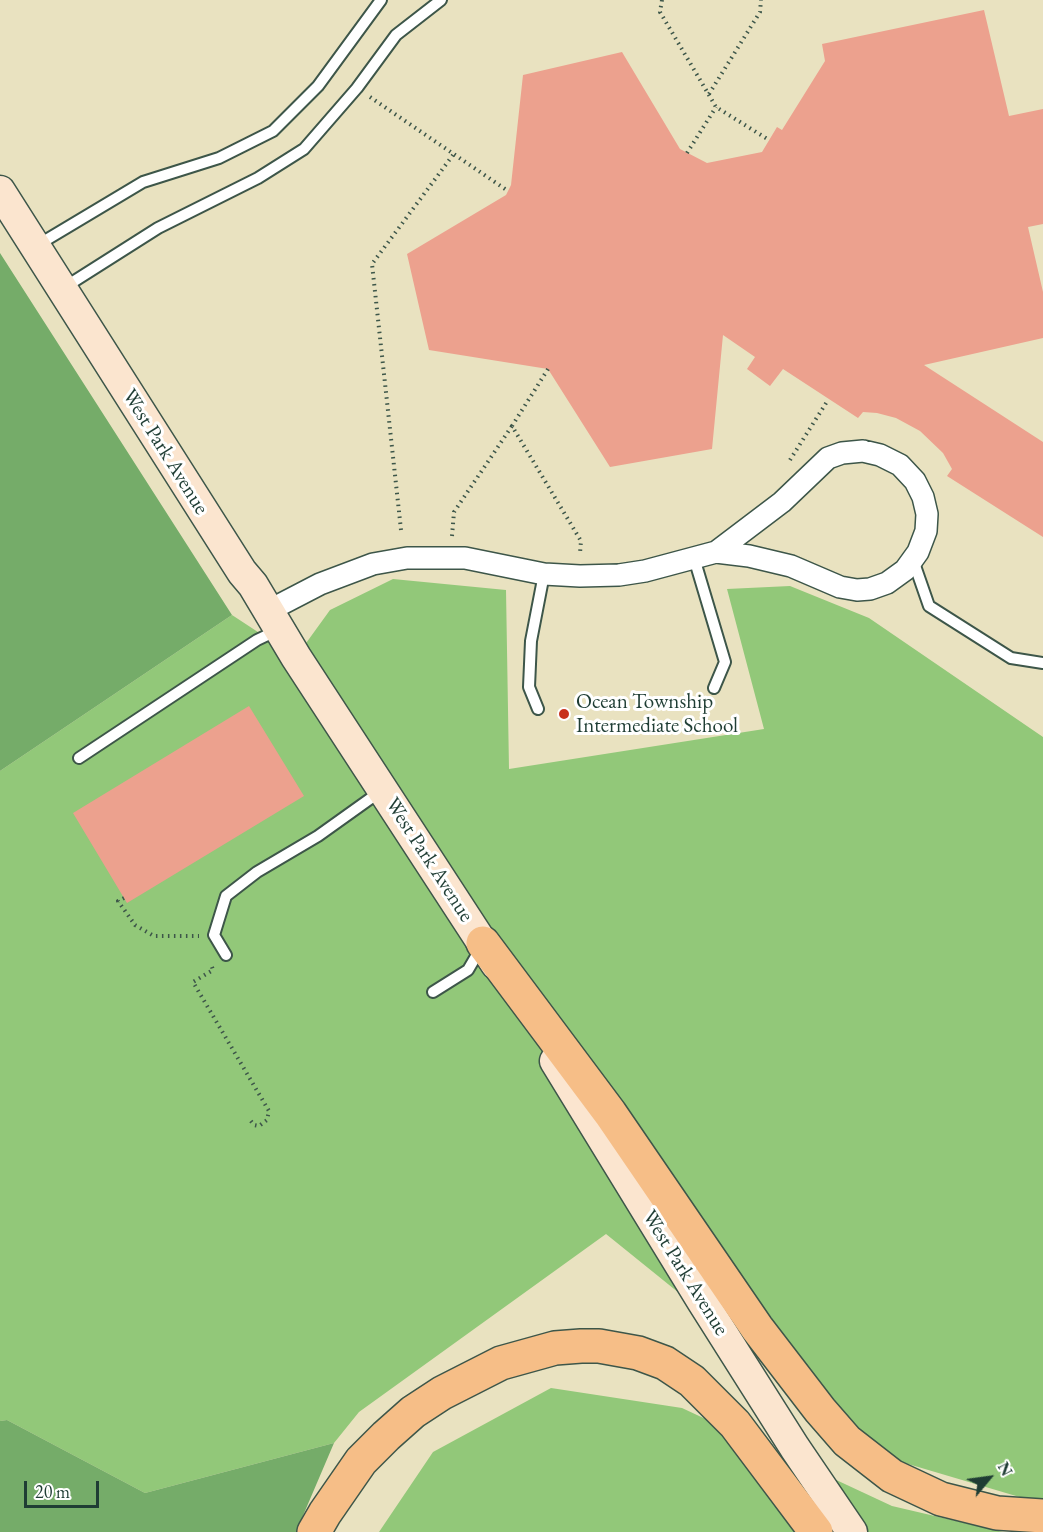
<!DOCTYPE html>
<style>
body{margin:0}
#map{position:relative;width:1043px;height:1532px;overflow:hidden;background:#e9e2c0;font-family:"EB Garamond",serif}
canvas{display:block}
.north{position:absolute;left:959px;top:1448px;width:60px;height:60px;-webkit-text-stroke:4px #fff;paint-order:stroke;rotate:61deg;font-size:16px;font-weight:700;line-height:24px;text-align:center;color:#1f3d34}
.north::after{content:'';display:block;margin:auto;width:21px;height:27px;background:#1f3d34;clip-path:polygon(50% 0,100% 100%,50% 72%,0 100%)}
.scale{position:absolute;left:24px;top:1481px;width:75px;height:27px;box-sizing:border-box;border:3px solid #1f3d34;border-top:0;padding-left:8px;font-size:18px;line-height:21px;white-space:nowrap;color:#1f3d34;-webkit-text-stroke:4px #fff;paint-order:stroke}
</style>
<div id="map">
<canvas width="1043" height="1532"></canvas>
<div class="north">N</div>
<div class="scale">20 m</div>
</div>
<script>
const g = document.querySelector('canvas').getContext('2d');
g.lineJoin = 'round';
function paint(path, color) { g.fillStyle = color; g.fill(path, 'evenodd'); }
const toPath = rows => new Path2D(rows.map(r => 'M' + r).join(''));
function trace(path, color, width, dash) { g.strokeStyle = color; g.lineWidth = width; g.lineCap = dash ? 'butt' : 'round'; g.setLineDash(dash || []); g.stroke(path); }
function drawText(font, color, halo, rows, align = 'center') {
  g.font = font + ' "EB Garamond",serif'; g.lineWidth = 6; g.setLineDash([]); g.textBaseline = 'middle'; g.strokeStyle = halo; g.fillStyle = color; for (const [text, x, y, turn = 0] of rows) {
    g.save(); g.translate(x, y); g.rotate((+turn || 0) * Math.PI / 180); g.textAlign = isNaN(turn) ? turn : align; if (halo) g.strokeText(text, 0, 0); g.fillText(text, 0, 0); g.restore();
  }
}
paint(toPath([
 [393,579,506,590,509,769,764,729,727,589,790,586,869,618,1043,737,1043,1498,1033,1501,881,1456,606,1234,359,1412,334,1443,145,1493,7,1420,0,1421,0,771,232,615,296,657,330,610],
 [551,1388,682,1408,892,1506,1003,1532,379,1532,433,1452]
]), '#92c879');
paint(toPath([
 [0,253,232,615,0,771],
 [7,1420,145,1493,334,1443,296,1532,0,1532,0,1421]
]), '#75ac69');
paint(toPath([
 [984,10,1009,116,1043,109,1043,224,1028,227,1043,292,1043,338,924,365,1043,442,1043,537,947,476,952,469,943,453,920,431,896,418,877,413,863,412,858,418,783,369,770,386,747,369,755,357,723,335,712,449,610,467,548,369,429,350,407,254,506,195,511,185,523,75,622,52,680,149,707,163,762,152,777,127,782,130,825,61,822,44],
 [249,706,304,796,127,903,73,813]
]), '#eca18e');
const lane = toPath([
 [36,246,143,182,219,158,273,131,318,86,381,0],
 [65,287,158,228,258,178,304,149,357,88,396,35,441,0],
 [694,558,725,662,714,688],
 [913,560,929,606,1011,658,1043,663],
 [538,709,529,687,531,641,544,574],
 [79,758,257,640,278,630],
 [226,955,214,935,226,896,257,872,318,836,381,791],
 [433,992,468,970,482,946]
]);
const street = toPath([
 [863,451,880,455,900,465,915,481,923,497,927,514,926,531,918,552,905,570,887,583,870,589,857,590,840,587,791,566,749,556,716,552,782,502,828,458,842,453,863,451],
 [268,611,320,584,373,564,407,558,465,558,544,574,580,576,619,575,645,571,716,552]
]);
const secondary = toPath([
 [0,191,242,572,253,585,296,657,496,964],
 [555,1061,702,1301,795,1448,852,1532]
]);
const highway = toPath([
 [483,943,610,1113,757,1328,820,1410,847,1441,892,1476,941,1499,997,1513,1043,1516],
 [314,1532,325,1513,361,1461,386,1436,413,1412,442,1393,501,1363,555,1348,581,1346,599,1346,638,1353,665,1363,692,1381,735,1424,816,1532]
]);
trace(lane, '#3d5649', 14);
trace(street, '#3d5649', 24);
trace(secondary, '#3d5649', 33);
trace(highway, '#3d5649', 36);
trace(toPath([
 [662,0,660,12,716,107,769,140],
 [709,94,760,12,761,0],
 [370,97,508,191],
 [687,153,716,107],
 [548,369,512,426,581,541,580,553],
 [790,460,828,400],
 [401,530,372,264,453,155],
 [452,536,454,512,512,426],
 [124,898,118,901,135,925,154,936,199,936],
 [212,967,213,970,193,982,269,1111,267,1120,259,1126,254,1125,250,1120]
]), '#3d5649', 4, [1.5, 4.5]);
trace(lane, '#fff', 10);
trace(street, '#fff', 21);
trace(secondary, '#fbe5cf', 30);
trace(highway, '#f6be87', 33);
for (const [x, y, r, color] of [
 [564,714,6,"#c8321e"]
]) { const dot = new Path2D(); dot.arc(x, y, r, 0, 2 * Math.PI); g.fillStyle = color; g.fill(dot); trace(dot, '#fff', 2); }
drawText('21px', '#1f3d34', '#fff', [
 ["West Park Avenue",165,452,58],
 ["West Park Avenue",429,860,57],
 ["West Park Avenue",685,1273,58]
]);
drawText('21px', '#1f3d34', '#fff', [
 ["Ocean Township",576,702],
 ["Intermediate School",576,726]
], 'left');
</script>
